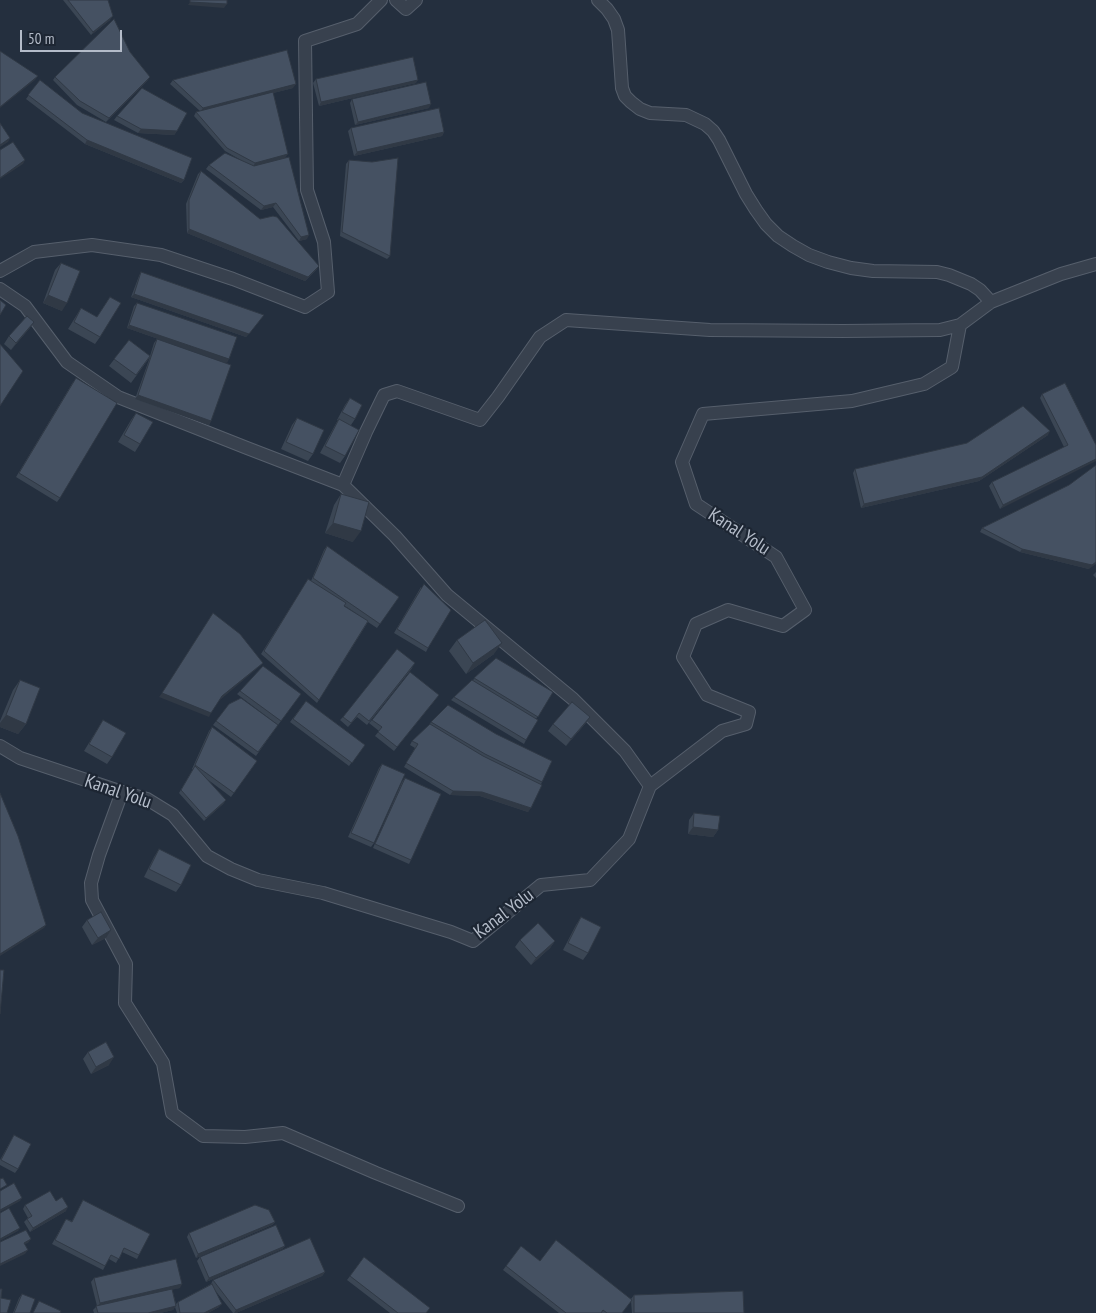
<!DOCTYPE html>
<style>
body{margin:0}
#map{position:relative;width:1096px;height:1313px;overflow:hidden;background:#242f3e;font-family:"PT Sans Narrow",sans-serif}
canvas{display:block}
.scale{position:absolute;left:20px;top:30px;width:102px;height:22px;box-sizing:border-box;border:2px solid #b4bcc9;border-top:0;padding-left:6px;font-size:15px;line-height:18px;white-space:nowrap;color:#b4bcc9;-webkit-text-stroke:4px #1d2633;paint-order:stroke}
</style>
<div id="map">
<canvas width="1096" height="1313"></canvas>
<div class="scale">50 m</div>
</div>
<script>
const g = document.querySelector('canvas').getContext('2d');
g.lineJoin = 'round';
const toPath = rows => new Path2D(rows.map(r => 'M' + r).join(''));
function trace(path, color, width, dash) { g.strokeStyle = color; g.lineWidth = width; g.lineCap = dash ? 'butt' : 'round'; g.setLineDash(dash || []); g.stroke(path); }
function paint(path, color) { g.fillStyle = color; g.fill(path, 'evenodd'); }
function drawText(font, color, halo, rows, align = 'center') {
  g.font = font + ' "PT Sans Narrow",sans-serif'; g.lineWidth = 4.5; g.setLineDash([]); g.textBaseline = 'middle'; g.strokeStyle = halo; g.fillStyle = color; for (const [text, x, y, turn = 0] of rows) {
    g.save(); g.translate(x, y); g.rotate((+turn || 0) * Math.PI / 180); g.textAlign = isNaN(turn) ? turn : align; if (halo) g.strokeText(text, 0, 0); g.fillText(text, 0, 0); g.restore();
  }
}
const street = toPath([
 [396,0,406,9,416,0],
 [598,0,607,9,614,19,618,30,622,88,625,96,631,102,640,109,650,113,686,115,705,124,713,131,719,140,746,194,756,210,766,224,778,236,793,246,809,255,828,262,851,268,873,271,937,272,949,275,971,284,980,290,991,302],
 [0,271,34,252,92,245,161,255,233,279,305,307,328,292,324,242,307,190,305,41,357,24,381,0],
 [0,289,25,306,67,362,118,397,247,448,343,485,395,536,447,595,573,699,625,751,650,786],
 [343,485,366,432,384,395,397,391,480,420,498,397,540,337,566,320,710,330,843,331,940,330,960,325],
 [0,746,20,758,122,792,147,799,173,815,207,856,231,869,258,880,323,893,451,932,473,941,541,885,590,880,629,839,650,786,722,731,746,724,749,712,707,695,683,657,696,624,728,610,783,626,805,610,776,557,696,504,682,462,703,414,852,401,924,384,952,367,960,325,991,302,1061,274,1096,264],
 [122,792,99,855,91,883,92,900,126,964,125,1003,163,1063,172,1113,203,1136,245,1137,283,1133,376,1173,458,1206]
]);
trace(street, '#565f6c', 14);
trace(street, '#38414e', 12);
paint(toPath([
 [63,0,108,0,110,20,91,35],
 [130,52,150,77,147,81,106,122,77,105,53,80,55,77],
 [316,79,416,83,319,106,313,83],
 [40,80,82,113,184,180,181,183,85,144,26,99],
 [173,80,293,88,273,93,285,158,307,239,299,241,273,207,261,210,206,169,209,165,239,159,225,151,194,116,196,112,200,111,170,84],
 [352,99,429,108,355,125,350,103],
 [117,116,177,131,174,135,138,133,114,120],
 [351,128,444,132,442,136,354,156,348,131],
 [349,160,390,256,387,259,340,236,346,164],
 [201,171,317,269,305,281,187,233,186,204,198,174],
 [61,263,62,311,43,303,55,270],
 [141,272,261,319,246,337,131,297,139,276],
 [110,297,100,337,95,344,68,329,81,308,97,317],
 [137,303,227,363,127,328,134,306],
 [34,322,29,329,11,350,4,344,9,336],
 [157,339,211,421,209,425,135,399,150,357,131,383,109,366,129,340,150,356,154,343],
 [73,382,60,498,57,502,16,477],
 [1042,394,1096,445,1000,509,989,486,992,482,1064,447,1040,398],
 [350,398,355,419,351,425,345,456,340,463,320,453,334,427,338,420,337,420,345,405],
 [136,413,140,444,135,452,118,442,131,420],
 [297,418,313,454,308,461,281,449,292,425],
 [1048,435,979,481,861,508,853,473,855,469],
 [1069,485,1089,569,1020,552,980,532,982,528],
 [341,494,353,542,325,533,334,505],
 [327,546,399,597,377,628,368,622,317,703,261,654,306,583,311,581,324,550],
 [344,606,345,606,359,615],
 [1096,572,1096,578,1093,575],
 [421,587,428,648,426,652,394,633],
 [457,640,494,654,466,674,449,651],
 [413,667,367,725,357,717,348,727,340,720,343,717],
 [474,678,553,692,536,719,526,740,524,744,451,700,454,697,473,681],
 [20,680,26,724,18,734,0,727,0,721,13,690],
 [240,691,301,694,278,725,237,694],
 [436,699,394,751,375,736,379,731,369,723,372,720],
 [306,701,365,745,349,766,290,722],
 [229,704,278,725,256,756,213,725],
 [590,717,585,724,566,746,548,731,553,724],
 [103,720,112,757,107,764,84,751],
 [431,722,542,782,528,812,480,796,450,795,404,767,415,748,410,745,412,741,429,725],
 [212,727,257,761,231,797,207,779,226,800,223,804,204,821,179,793,193,769,192,769,209,731],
 [382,764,374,843,371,847,348,837,379,768],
 [405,778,411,860,409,864,373,848,402,782],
 [694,813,718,830,713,837,688,834,689,820],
 [159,849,181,885,176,892,144,877,154,857],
 [581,917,588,953,583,960,563,950,576,925],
 [87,920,106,938,92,945,82,927],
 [520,940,555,941,550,948,531,965,515,947],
 [88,1052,109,1065,91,1074,83,1059],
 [14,1135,18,1169,15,1173,0,1165,0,1160],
 [83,1200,139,1255,137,1259,122,1252,116,1263,109,1259,103,1270,52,1244,66,1219,72,1221],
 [56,1201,66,1211,30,1232,24,1222,28,1218,23,1209,25,1205],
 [275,1222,272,1225,196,1258,187,1237,189,1233],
 [285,1246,282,1249,206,1282,197,1261,200,1257],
 [521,1246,540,1261,631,1299,634,1295,744,1313,632,1313,631,1301,622,1313,559,1313,503,1270],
 [364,1257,426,1313,390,1313,347,1280],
 [325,1272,322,1276,236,1313,233,1313,214,1289,219,1307,208,1313,177,1313,175,1307,173,1310,160,1313,94,1313,93,1310,97,1306,91,1282,94,1278,180,1288,172,1289,176,1304,178,1302,211,1284,213,1280],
 [22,1294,30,1313,13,1313,19,1298]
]), '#3b4654');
paint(toPath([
 [190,2,227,4,224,8,188,5],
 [113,16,110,20,91,35,93,32],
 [38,76,35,80,0,108,0,107],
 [150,77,147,81,106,122,109,118],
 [418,80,416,83,319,106,321,102],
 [296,84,293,88,200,112,203,108],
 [431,104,429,108,355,125,358,122],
 [141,129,177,131,174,135,138,133],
 [444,132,442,136,354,156,357,152],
 [10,138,8,142,0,147,0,145],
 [87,140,184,180,181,183,85,144],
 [288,154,285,158,253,167,255,163],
 [25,160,23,164,0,179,0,178],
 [276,203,273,207,261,210,264,206],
 [189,229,319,266,317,269,305,281,187,233],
 [309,235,307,239,299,241,301,237],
 [134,294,261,319,246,337,131,297],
 [48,295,67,303,62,311,43,303],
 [34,322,29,329,11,350,16,343],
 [129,325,229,359,227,363,127,328],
 [138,395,211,421,209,425,135,399],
 [1050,431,1048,435,979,481,861,508,864,504],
 [1096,459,1096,461,1000,509,1003,505],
 [333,523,361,531,353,542,325,533],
 [1022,549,1096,562,1096,564,1089,569,1020,552],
 [502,643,494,654,466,674,473,663],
 [263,663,260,666,220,700,222,696],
 [162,693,211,713,209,717,159,697],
 [6,715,26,724,18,734,0,727,0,723],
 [590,717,585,724,566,746,571,739],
 [453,791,482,792,531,808,528,812,480,796,450,795],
 [226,800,223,804,204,821,206,818],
 [693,827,718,830,713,837,688,834],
 [46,925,44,928,0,956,0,954],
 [111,930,106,938,92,945,98,938],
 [555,941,550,948,531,965,536,958],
 [114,1057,109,1065,91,1074,96,1067],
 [22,1198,20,1201,0,1212,0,1210],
 [68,1207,66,1211,30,1232,33,1228],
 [275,1222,272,1225,196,1258,198,1254],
 [20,1228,18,1231,0,1241,0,1239],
 [31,1239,28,1243,21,1246,24,1243],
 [285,1246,282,1249,206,1282,209,1278],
 [28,1250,25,1254,0,1266,0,1264],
 [325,1272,322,1276,236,1313,234,1313,236,1310],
 [182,1284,180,1288,97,1307,100,1303],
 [222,1304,219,1307,208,1313,204,1313],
 [176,1306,173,1310,160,1313,148,1313]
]), '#303945');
const building = toPath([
 [68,0,108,0,113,16,93,32,68,0],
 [190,0,227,0,227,4,190,2,190,0],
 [114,19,130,52,150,77,109,118,80,101,55,77,114,19],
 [287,50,296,84,203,108,173,80,287,50],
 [0,51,38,76,0,107,0,51],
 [413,57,418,80,321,102,316,79,413,57],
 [40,80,82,113,192,158,184,180,87,140,28,95,40,80],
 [426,82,431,104,358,122,352,99,426,82],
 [142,88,187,113,177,131,141,129,117,116,142,88],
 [273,92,288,154,255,163,227,148,196,112,273,92],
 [439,108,444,132,357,152,351,128,439,108],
 [0,123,10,138,0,145,0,123],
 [13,142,25,160,0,178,0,150,13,142],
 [225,153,254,166,289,157,309,235,301,237,276,203,264,206,209,165,225,153],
 [398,158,390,256,342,232,349,160,372,162,398,158],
 [201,171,260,219,273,216,277,217,319,266,308,277,189,229,189,200,201,171],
 [61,263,80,271,67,303,48,295,61,263],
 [141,272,264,315,249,334,134,294,141,272],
 [110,297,121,303,100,337,74,322,81,308,97,317,110,297],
 [0,300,6,305,0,315,0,300],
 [137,303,237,337,229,359,129,325,137,303],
 [27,316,34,322,16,343,9,336,27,316],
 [157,339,231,365,211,421,138,395,157,339],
 [129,340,150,356,136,375,114,359,129,340],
 [0,344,23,371,0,406,0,344],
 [76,378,117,403,60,498,19,473,76,378],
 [1065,383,1096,445,1096,459,1003,505,992,482,1068,445,1042,394,1065,383],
 [350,398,362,405,355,419,342,412,350,398],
 [1023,406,1050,431,982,477,864,504,855,469,967,443,1023,406],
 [136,413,153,422,140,444,124,435,136,413],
 [297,418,324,430,313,454,286,442,297,418],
 [339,419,359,430,345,456,325,446,339,419],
 [1096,465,1096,562,1092,565,1022,549,982,528,1069,485,1096,465],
 [341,494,369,502,361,531,333,523,341,494],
 [327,546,399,597,380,624,313,578,327,546],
 [308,579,346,603,344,606,368,621,319,700,264,651,308,579],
 [424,584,451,610,428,648,397,629,424,584],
 [213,613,240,634,263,663,222,696,211,713,162,693,213,613],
 [485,620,502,643,473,663,457,640,485,620],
 [397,649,415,663,369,721,359,713,351,723,343,717,397,649],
 [496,658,553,692,538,717,474,678,496,658],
 [263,666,301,694,281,721,240,691,263,666],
 [410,672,439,695,397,747,378,732,382,727,372,720,410,672],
 [20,680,40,688,26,724,6,715,20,680],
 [472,680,538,720,526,740,454,697,472,680],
 [241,698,278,725,258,752,216,721,229,704,241,698],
 [306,701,365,745,352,763,293,719,306,701],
 [572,702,590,717,571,739,553,724,572,702],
 [448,705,496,734,552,761,542,782,485,754,431,722,448,705],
 [103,720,126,733,112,757,89,744,103,720],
 [430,724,483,756,542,785,531,808,482,792,453,791,406,763,418,744,412,741,430,724],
 [212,727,257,761,234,793,195,765,212,727],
 [382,764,405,774,374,843,351,833,382,764],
 [195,766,226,800,206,818,181,790,195,766],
 [405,778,441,794,411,860,375,844,405,778],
 [0,793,18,836,46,925,0,954,0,793],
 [694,813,720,816,718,830,693,827,694,813],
 [159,849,191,865,181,885,149,869,159,849],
 [101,912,111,930,98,938,87,920,101,912],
 [581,917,601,927,588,953,568,943,581,917],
 [538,923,555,941,536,958,520,940,538,923],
 [0,970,4,970,0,1014,0,970],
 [106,1042,114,1057,96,1067,88,1052,106,1042],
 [14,1135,31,1144,18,1169,1,1160,14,1135],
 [3,1178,7,1185,0,1189,0,1179,3,1178],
 [14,1183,22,1198,0,1210,0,1191,14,1183],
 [50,1191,56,1201,62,1197,68,1207,33,1228,27,1219,32,1216,25,1205,50,1191],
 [83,1200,150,1234,139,1255,124,1248,119,1259,111,1255,105,1266,55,1240,66,1219,72,1222,83,1200],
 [255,1205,269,1210,275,1222,198,1254,189,1233,255,1205],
 [9,1208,20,1228,0,1239,0,1213,9,1208],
 [276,1225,285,1246,209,1278,200,1257,276,1225],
 [26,1230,31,1239,24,1243,28,1250,0,1264,0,1242,26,1230],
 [310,1238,325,1272,236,1310,213,1280,310,1238],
 [556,1240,632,1300,622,1313,607,1313,603,1310,601,1313,566,1313,506,1266,521,1246,540,1261,556,1240],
 [364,1257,430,1308,426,1313,398,1313,350,1276,364,1257],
 [176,1259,182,1284,100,1303,94,1278,176,1259],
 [212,1284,222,1304,204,1313,180,1313,178,1302,212,1284],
 [0,1289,2,1289,1,1298,11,1300,7,1313,0,1313,0,1289],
 [172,1289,176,1306,148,1313,98,1313,96,1306,172,1289],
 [743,1291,744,1313,634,1313,634,1295,743,1291],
 [22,1294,35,1299,30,1313,14,1313,22,1294],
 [39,1301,61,1311,60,1313,33,1313,39,1301]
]);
paint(building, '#455162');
trace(building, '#303945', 1);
drawText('19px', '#b4bcc9', '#1d2633', [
 ["Kanal Yolu",739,532,33],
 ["Kanal Yolu",118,792,19],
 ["Kanal Yolu",504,914,-37]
]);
</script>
